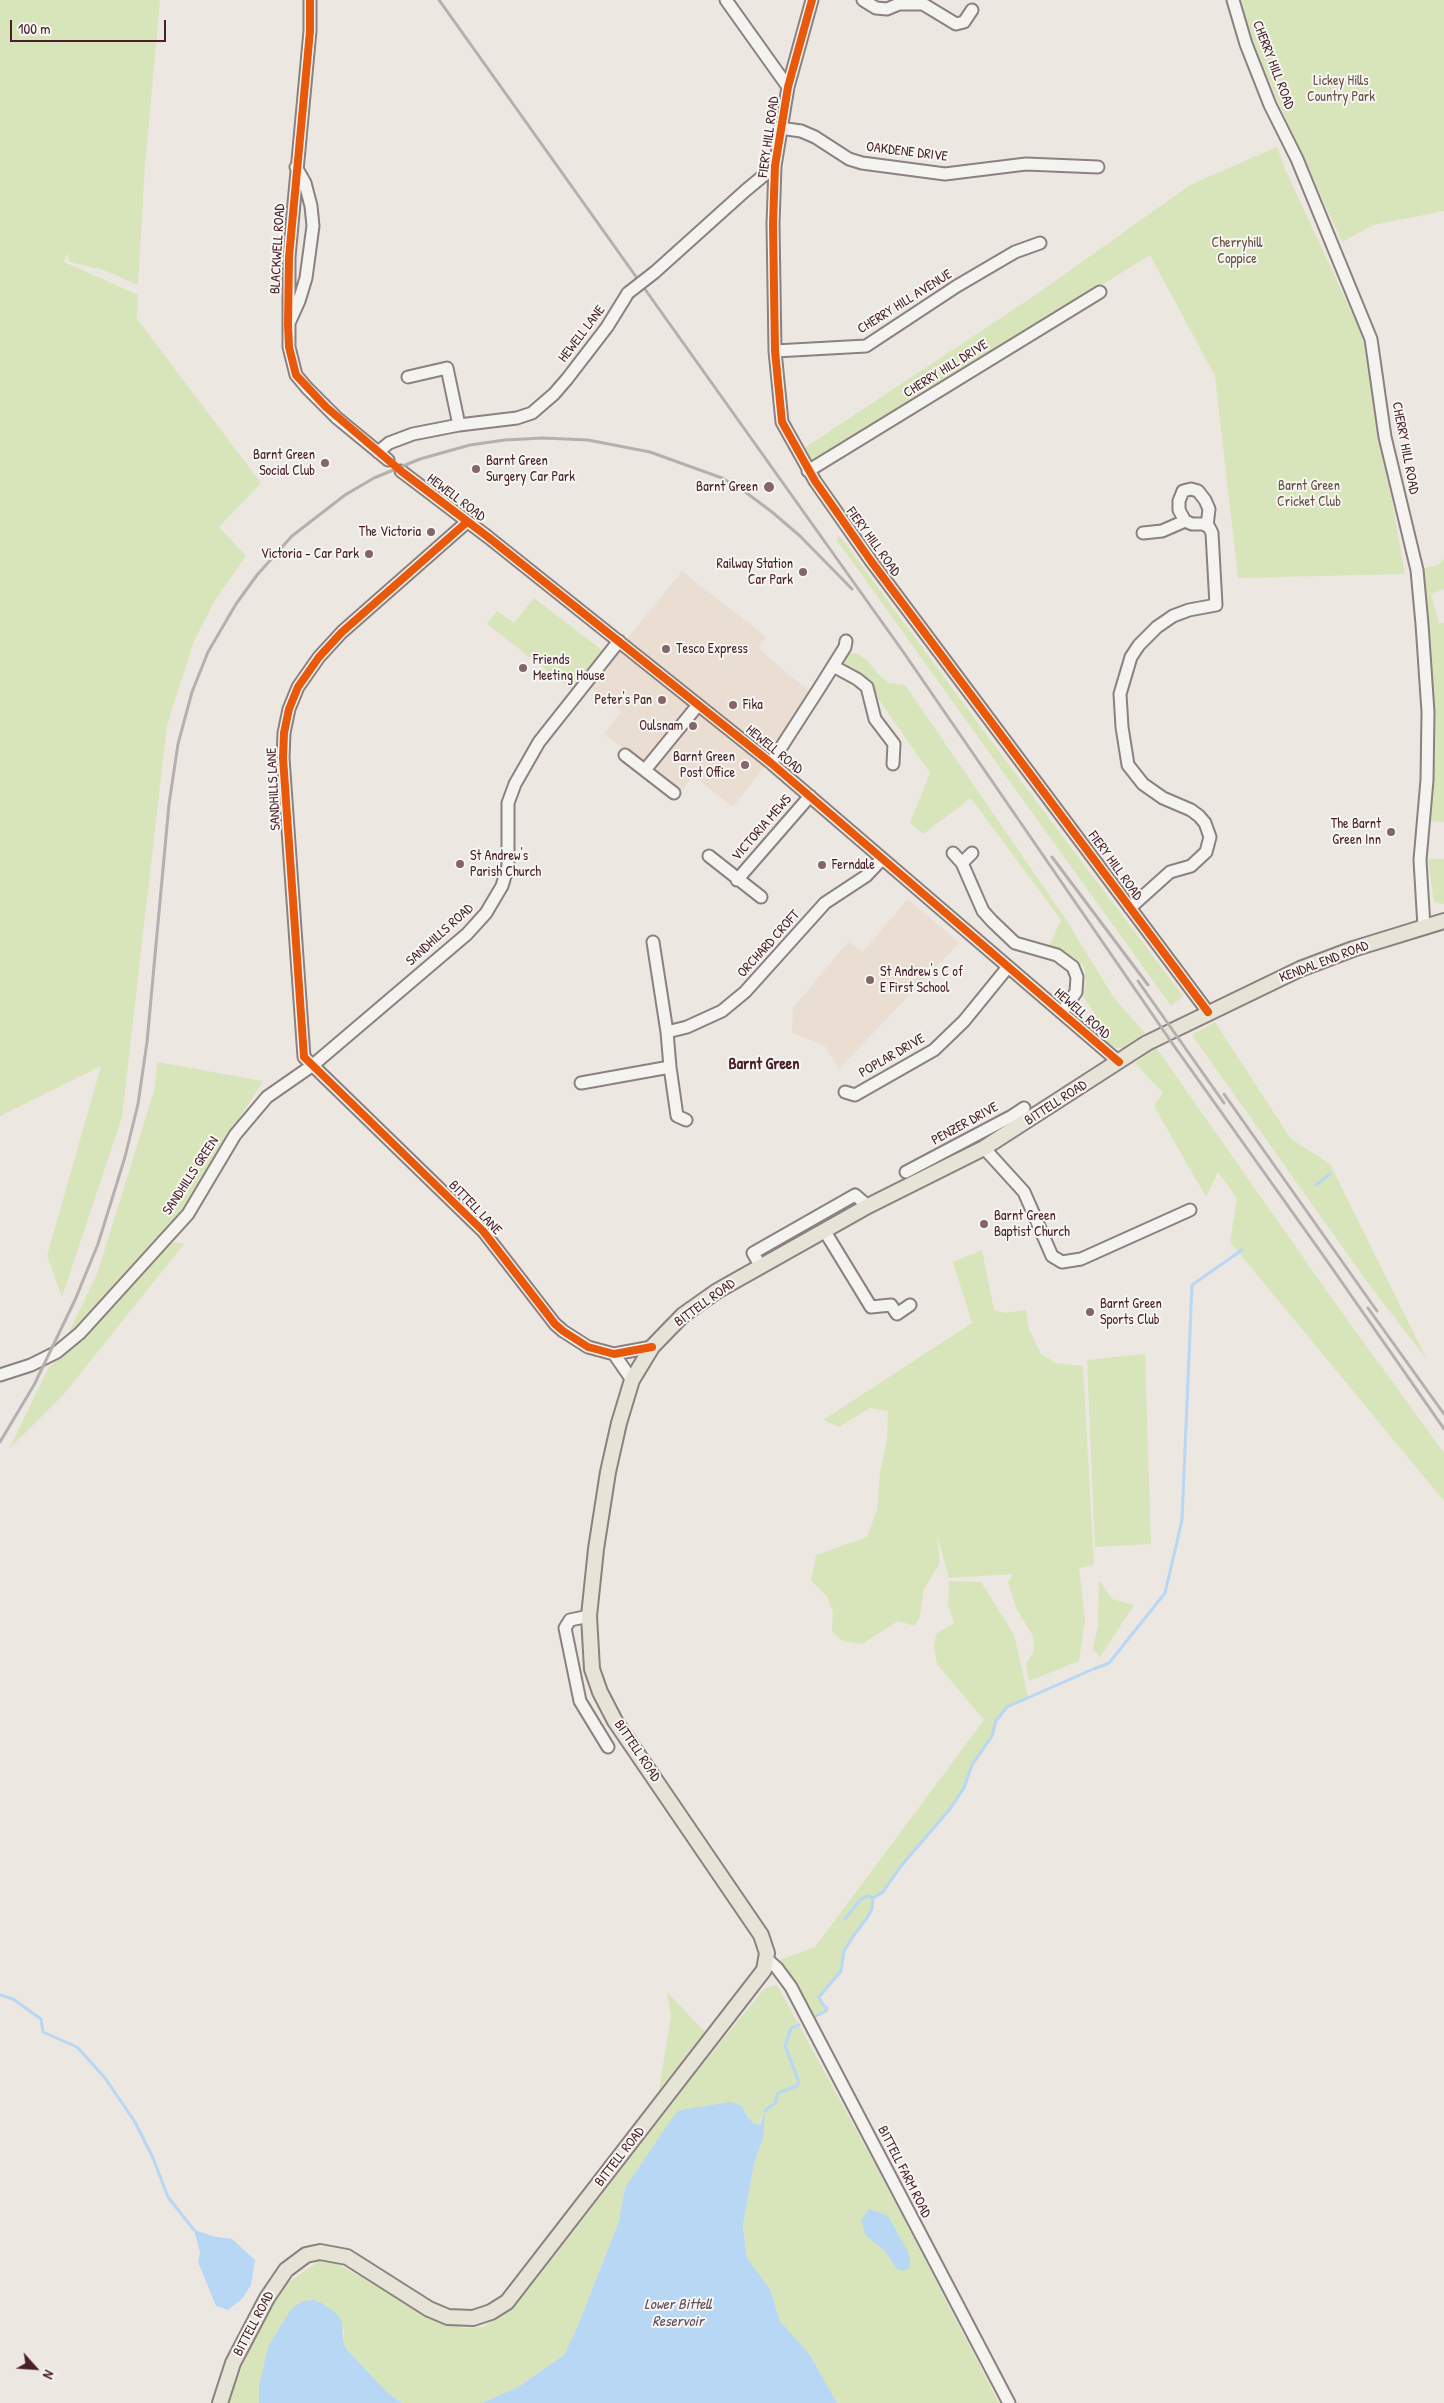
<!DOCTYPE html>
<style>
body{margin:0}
#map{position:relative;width:1444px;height:2403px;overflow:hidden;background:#ece7e1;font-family:"Patrick Hand",sans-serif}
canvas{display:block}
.north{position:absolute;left:10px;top:2343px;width:50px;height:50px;-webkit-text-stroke:4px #f6f6f2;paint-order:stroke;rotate:116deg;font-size:14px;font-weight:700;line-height:20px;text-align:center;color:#4a1f2b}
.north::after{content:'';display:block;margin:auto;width:18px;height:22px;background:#4a1f2b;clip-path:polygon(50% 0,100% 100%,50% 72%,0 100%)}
.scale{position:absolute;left:10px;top:20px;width:156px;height:22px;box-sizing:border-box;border:2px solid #4a1f2b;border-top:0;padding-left:6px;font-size:15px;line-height:18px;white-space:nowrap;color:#4a1f2b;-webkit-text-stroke:4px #f6f6f2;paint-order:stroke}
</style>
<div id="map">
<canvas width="1444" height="2403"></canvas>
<div class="north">N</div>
<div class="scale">100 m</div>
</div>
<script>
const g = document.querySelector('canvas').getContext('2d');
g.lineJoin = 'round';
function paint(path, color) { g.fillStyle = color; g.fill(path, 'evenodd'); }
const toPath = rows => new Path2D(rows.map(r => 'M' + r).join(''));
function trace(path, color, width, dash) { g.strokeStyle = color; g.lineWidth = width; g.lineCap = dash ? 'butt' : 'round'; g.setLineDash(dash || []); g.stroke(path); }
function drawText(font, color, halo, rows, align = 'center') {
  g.font = font + ' "Patrick Hand",sans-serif'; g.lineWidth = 4; g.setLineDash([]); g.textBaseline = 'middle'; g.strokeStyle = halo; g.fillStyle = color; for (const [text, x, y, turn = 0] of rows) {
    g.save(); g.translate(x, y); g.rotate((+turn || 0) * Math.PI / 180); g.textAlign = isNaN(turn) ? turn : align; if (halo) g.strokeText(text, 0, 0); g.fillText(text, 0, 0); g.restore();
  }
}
paint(toPath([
 [682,571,766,637,758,648,811,693,764,767,733,807,693,775,681,792,604,734,622,711,589,686],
 [908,899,959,943,839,1069,825,1046,792,1033,793,1008,848,942,863,952]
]), '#eaddd1');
paint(toPath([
 [0,0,160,0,145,166,138,285,104,270,70,262,67,253,64,262,138,295,137,319,261,483,219,527,246,556,215,600,194,641,167,725,122,1117,62,1297,47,1256,101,1066,0,1116],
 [1241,0,1444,0,1444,211,1373,225,1342,242,1251,42],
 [1277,147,1285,169,1363,337,1405,574,1238,578,1215,376,1150,255,813,465,803,449,1037,294,1190,185],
 [840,536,1009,765,1183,996,1171,1006,836,539],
 [1444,559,1444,589,1431,594,1439,623,1444,623,1444,822,1429,821,1434,712,1421,569,1438,565],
 [534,598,603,651,572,690,487,624,497,611,514,623],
 [846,652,858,654,867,660,879,675,889,683,905,685,1065,918,1114,998,1145,1033,1126,1048,1116,1048,1104,1041,1092,1028,1096,1015,1083,996,1086,982,1084,966,1049,946,1061,920,971,798,923,834,910,823,930,773,866,681,838,664],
 [1428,859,1444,859,1444,904,1434,902],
 [1215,1022,1291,1139,1330,1164,1427,1360,1368,1283,1192,1035],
 [1155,1046,1338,1307,1444,1453,1444,1501,1230,1242,1237,1198,1218,1172,1206,1197,1154,1106,1163,1093,1135,1063],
 [157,1062,263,1081,177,1217,73,1335,69,1332,97,1274,155,1088],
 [171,1242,184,1244,64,1394,9,1449,49,1367,69,1350],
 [982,1250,994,1310,1005,1313,1026,1310,1029,1329,1041,1354,1056,1363,1083,1366,1094,1565,1079,1568,1085,1619,1079,1661,1029,1681,1026,1664,1034,1651,1033,1636,1016,1608,1008,1582,1013,1574,949,1578,937,1536,940,1563,924,1589,920,1616,915,1626,898,1621,862,1644,843,1641,832,1632,833,1612,827,1596,811,1581,816,1555,867,1537,877,1510,880,1472,887,1440,888,1411,870,1408,839,1427,823,1420,972,1323,953,1262],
 [1145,1354,1151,1544,1095,1547,1087,1360],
 [1099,1580,1112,1599,1134,1605,1100,1657,1093,1649,1098,1625],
 [949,1581,981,1582,1014,1635,1028,1696,1007,1707,996,1721,992,1736,972,1765,964,1788,950,1809,901,1866,883,1892,873,1898,872,1909,867,1918,854,1935,844,1951,841,1971,819,1997,823,2005,827,2008,826,2011,814,2017,780,1960,815,1947,984,1720,937,1664,934,1647,936,1634,954,1623,948,1606],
 [777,1985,883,2179,999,2403,837,2403,810,2355,780,2321,770,2289,747,2258,743,2225,754,2164,763,2138,761,2116,760,2125,754,2124,747,2116,742,2106,680,2110,625,2188,619,2221,577,2328,564,2355,518,2387,482,2403,402,2403,389,2394,347,2350,343,2342,344,2329,259,2387,259,2403,227,2403,260,2325,286,2284,319,2261,336,2263,428,2316,463,2328,483,2327,522,2298,710,2055,765,1988],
 [667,1992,705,2032,659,2090,671,2016]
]), '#d8e5ba');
paint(toPath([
 [731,2102,742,2106,747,2116,754,2124,760,2125,765,2111,763,2138,754,2164,743,2225,747,2258,770,2289,780,2321,810,2355,837,2403,482,2403,518,2387,564,2355,577,2328,619,2221,625,2188,675,2114,680,2110],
 [869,2209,888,2216,907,2250,910,2258,909,2268,903,2271,897,2269,884,2250,866,2236,861,2220],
 [194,2230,216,2237,232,2239,255,2260,251,2285,242,2299,228,2310,216,2306,198,2262,200,2253],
 [311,2300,320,2302,337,2314,342,2322,343,2342,347,2350,389,2394,402,2403,259,2403,259,2387,268,2347,291,2309,303,2301]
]), '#b7d7f4');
trace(toPath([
 [1316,1185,1330,1174],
 [1094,1669,1109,1663,1165,1593,1182,1520,1192,1285,1242,1250],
 [845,1919,861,1899,868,1896,873,1898],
 [0,1995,13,1999,41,2019,43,2032,77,2047,105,2078,135,2122,153,2158,168,2197,194,2230],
 [814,2017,826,2011,827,2008,823,2005,819,1997,841,1971,844,1951,854,1935,867,1918,872,1909,873,1898,883,1892,901,1866,950,1809,964,1788,972,1765,992,1736,996,1721,1007,1707,1091,1670],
 [765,2111,775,2103,778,2093,797,2086,799,2082,785,2046,791,2028,799,2025]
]), '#b7d7f4', 3);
const minor = toPath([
 [310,0,310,31,289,257,289,347,296,375,307,388,337,418,388,460],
 [726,0,788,87],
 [812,0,788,87,775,166,773,224,775,351,782,422,815,481,871,561,1208,1012],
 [863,0,876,8,887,9,899,4,923,4,956,24,964,22,972,10],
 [1233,0,1246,44,1270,105,1297,159,1371,339,1385,437,1417,570,1422,624,1428,712,1427,780,1420,860,1424,927],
 [780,128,801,131,815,137,849,159,862,163,945,174,1026,164,1098,167],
 [655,272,745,191,775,166],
 [290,321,299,301,306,278,313,226,311,206,305,183,296,167],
 [775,351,866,346,957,286,1015,252,1040,243],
 [408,377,447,368,459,425],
 [378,452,389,443,413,434,459,425,517,418,532,413,554,394,567,379,607,327,628,293],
 [401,471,488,537,771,763,1119,1062],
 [808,471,1100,292],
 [1185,521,1179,510,1179,501,1183,491,1191,489,1198,491,1205,500,1209,509,1207,526],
 [467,522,342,632,319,657,298,687,289,709,284,733,283,758,304,1057,483,1231,555,1324,563,1331,588,1347,614,1354,652,1347],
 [833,666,857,679,867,687,875,719,894,744,893,764],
 [625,755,674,793],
 [771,763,820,687,845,647,846,641],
 [645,770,698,705],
 [953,853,962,863,983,911,992,921,1015,943,1057,955,1073,967,1077,977,1076,992,1062,1012],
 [709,856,761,897],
 [962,863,972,853],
 [737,880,810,796],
 [1130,908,1170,872,1191,866,1206,852,1210,837,1205,823,1199,816,1191,810,1163,798,1143,784,1128,765,1122,727,1120,694,1131,657,1139,645,1157,627,1173,616,1189,610,1216,605,1212,533,1209,527,1203,524,1192,524,1185,521,1162,531,1143,533],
 [653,942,667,1032],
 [670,1067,677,1116,686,1120],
 [581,1083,670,1067,667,1032,687,1027,722,1011,745,992,825,903,866,876,882,859],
 [845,1092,855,1095,934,1050,964,1021,1008,967],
 [1014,1121,1012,1116,1024,1108],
 [984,1148,1024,1192,1052,1256,1062,1262,1081,1259,1190,1210],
 [906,1172,1012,1116],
 [824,1230,871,1307,891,1305,897,1314,910,1305],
 [760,1265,753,1253,855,1195,868,1206],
 [614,1354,632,1380],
 [0,1375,31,1365,57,1352,80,1333,188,1214,235,1135,267,1097,313,1065,467,934,486,913,502,886,508,866,508,803,515,784,539,742,619,641],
 [589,1616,570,1620,565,1628,580,1701,608,1747],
 [767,1959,777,1968,791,1987,1009,2403]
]);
const major = toPath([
 [220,2403,233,2363,267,2298,286,2270,306,2255,320,2252,347,2257,429,2309,448,2317,473,2318,491,2312,507,2302,764,1970,767,1953,761,1935,615,1721,600,1692,592,1669,589,1616,596,1549,608,1472,619,1423,632,1380,652,1347,683,1315,717,1291,868,1206,984,1148,1147,1043,1300,969,1353,949,1444,921]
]);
trace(minor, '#8b8180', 15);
trace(major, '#8b8180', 18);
trace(minor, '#f4f3f0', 11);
trace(major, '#e6e4d7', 14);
trace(toPath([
 [439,0,904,653,1172,1043,1325,1258,1444,1429],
 [1052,857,1148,985],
 [1138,981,1224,1103],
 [1224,1094,1377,1311],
 [1368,1308,1444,1414],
 [0,1442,34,1385,75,1300,98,1244,125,1157,138,1104,147,1042,169,804,178,744,192,692,208,652,236,604,257,575,292,536,345,495,374,478,420,459,470,445,505,440,543,438,588,440,650,452,722,478,744,491,772,512,800,536,852,589]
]), '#b5b0af', 3);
const minorBridge = toPath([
 [628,293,655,272]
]);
trace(minorBridge, '#8b8180', 15, []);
trace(minorBridge, '#f4f3f0', 11);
trace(toPath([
 [310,0,310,31,289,257,288,324,289,347,296,375,326,407,401,471,488,537,771,763,1119,1062],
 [812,0,788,87,775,166,773,224,775,351,782,422,815,481,871,561,1208,1012],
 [467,522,342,632,319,657,298,687,289,709,284,733,283,758,304,1057,483,1231,555,1324,563,1331,588,1347,614,1354,652,1347]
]), '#e8590c', 8);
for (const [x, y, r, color] of [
 [325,463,5,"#83656b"],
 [476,469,5,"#83656b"],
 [769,487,6,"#83656b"],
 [431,532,5,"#83656b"],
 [369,554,5,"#83656b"],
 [803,572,5,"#83656b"],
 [666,649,5,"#83656b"],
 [523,668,5,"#83656b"],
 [662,700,5,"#83656b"],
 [733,705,5,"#83656b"],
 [693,726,5,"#83656b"],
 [745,765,5,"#83656b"],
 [1391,832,5,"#83656b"],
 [460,864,5,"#83656b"],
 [822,865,5,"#83656b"],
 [870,980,5,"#83656b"],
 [984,1224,5,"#83656b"],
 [1090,1312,5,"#83656b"]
]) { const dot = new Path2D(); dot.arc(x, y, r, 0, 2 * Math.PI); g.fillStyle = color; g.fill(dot); trace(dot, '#f6f6f2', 2); }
drawText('14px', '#4a1f2b', '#f6f6f2', [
 ["CHERRY HILL ROAD",1273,65,69],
 ["FIERY HILL ROAD",769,137,-82],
 ["OAKDENE DRIVE",907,152,7],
 ["BLACKWELL ROAD",278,249,-87],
 ["CHERRY HILL AVENUE",905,302,-32],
 ["HEWELL LANE",582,334,-53],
 ["CHERRY HILL DRIVE",946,369,-32],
 ["CHERRY HILL ROAD",1405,448,79],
 ["HEWELL ROAD",456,498,37],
 ["FIERY HILL ROAD",873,542,54],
 ["HEWELL ROAD",774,750,39],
 ["SANDHILLS LANE",274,789,-93],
 ["VICTORIA MEWS",762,828,-49],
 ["FIERY HILL ROAD",1115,866,54],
 ["SANDHILLS ROAD",440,935,-42],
 ["ORCHARD CROFT",769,944,-48],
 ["KENDAL END ROAD",1324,962,-21],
 ["HEWELL ROAD",1082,1014,41],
 ["POPLAR DRIVE",892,1056,-30],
 ["BITTELL ROAD",1056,1103,-33],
 ["PENZER DRIVE",965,1124,-29],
 ["SANDHILLS GREEN",191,1176,-57],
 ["BITTELL LANE",475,1208,46],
 ["BITTELL ROAD",705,1303,-36],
 ["BITTELL ROAD",637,1751,56],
 ["BITTELL ROAD",620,2157,-52],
 ["BITTELL FARM ROAD",904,2172,63],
 ["BITTELL ROAD",254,2324,-62]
]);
drawText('14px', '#6a5047', '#f6f6f2', [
 ["Lickey Hills",1341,81],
 ["Country Park",1341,97],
 ["Cherryhill",1237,243],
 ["Coppice",1237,259],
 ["Barnt Green",1309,486],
 ["Cricket Club",1309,502]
]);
drawText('14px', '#4a1f2b', '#f6f6f2', [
 ["Barnt Green",315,455],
 ["Social Club",315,471],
 ["Barnt Green",486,461,"left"],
 ["Surgery Car Park",486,477,"left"],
 ["Barnt Green",758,487],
 ["The Victoria",421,532],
 ["Victoria - Car Park",359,554],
 ["Railway Station",793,564],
 ["Car Park",793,580],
 ["Tesco Express",676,649,"left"],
 ["Friends",533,660,"left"],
 ["Meeting House",533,676,"left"],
 ["Peter's Pan",652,700],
 ["Fika",743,705,"left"],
 ["Oulsnam",683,726],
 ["Barnt Green",735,757],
 ["Post Office",735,773],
 ["The Barnt",1381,824],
 ["Green Inn",1381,840],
 ["St Andrew's",470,856,"left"],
 ["Parish Church",470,872,"left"],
 ["Ferndale",832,865,"left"],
 ["St Andrew's C of",880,972,"left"],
 ["E First School",880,988,"left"],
 ["Barnt Green",994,1216,"left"],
 ["Baptist Church",994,1232,"left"],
 ["Barnt Green",1100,1304,"left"],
 ["Sports Club",1100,1320,"left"]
], 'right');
drawText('italic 15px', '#604b5f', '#f6f6f2', [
 ["Lower Bittell",678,2305],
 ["Reservoir",678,2322]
]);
drawText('bold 16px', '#4a1f2b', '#f6f6f2', [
 ["Barnt Green",764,1065]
]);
</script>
